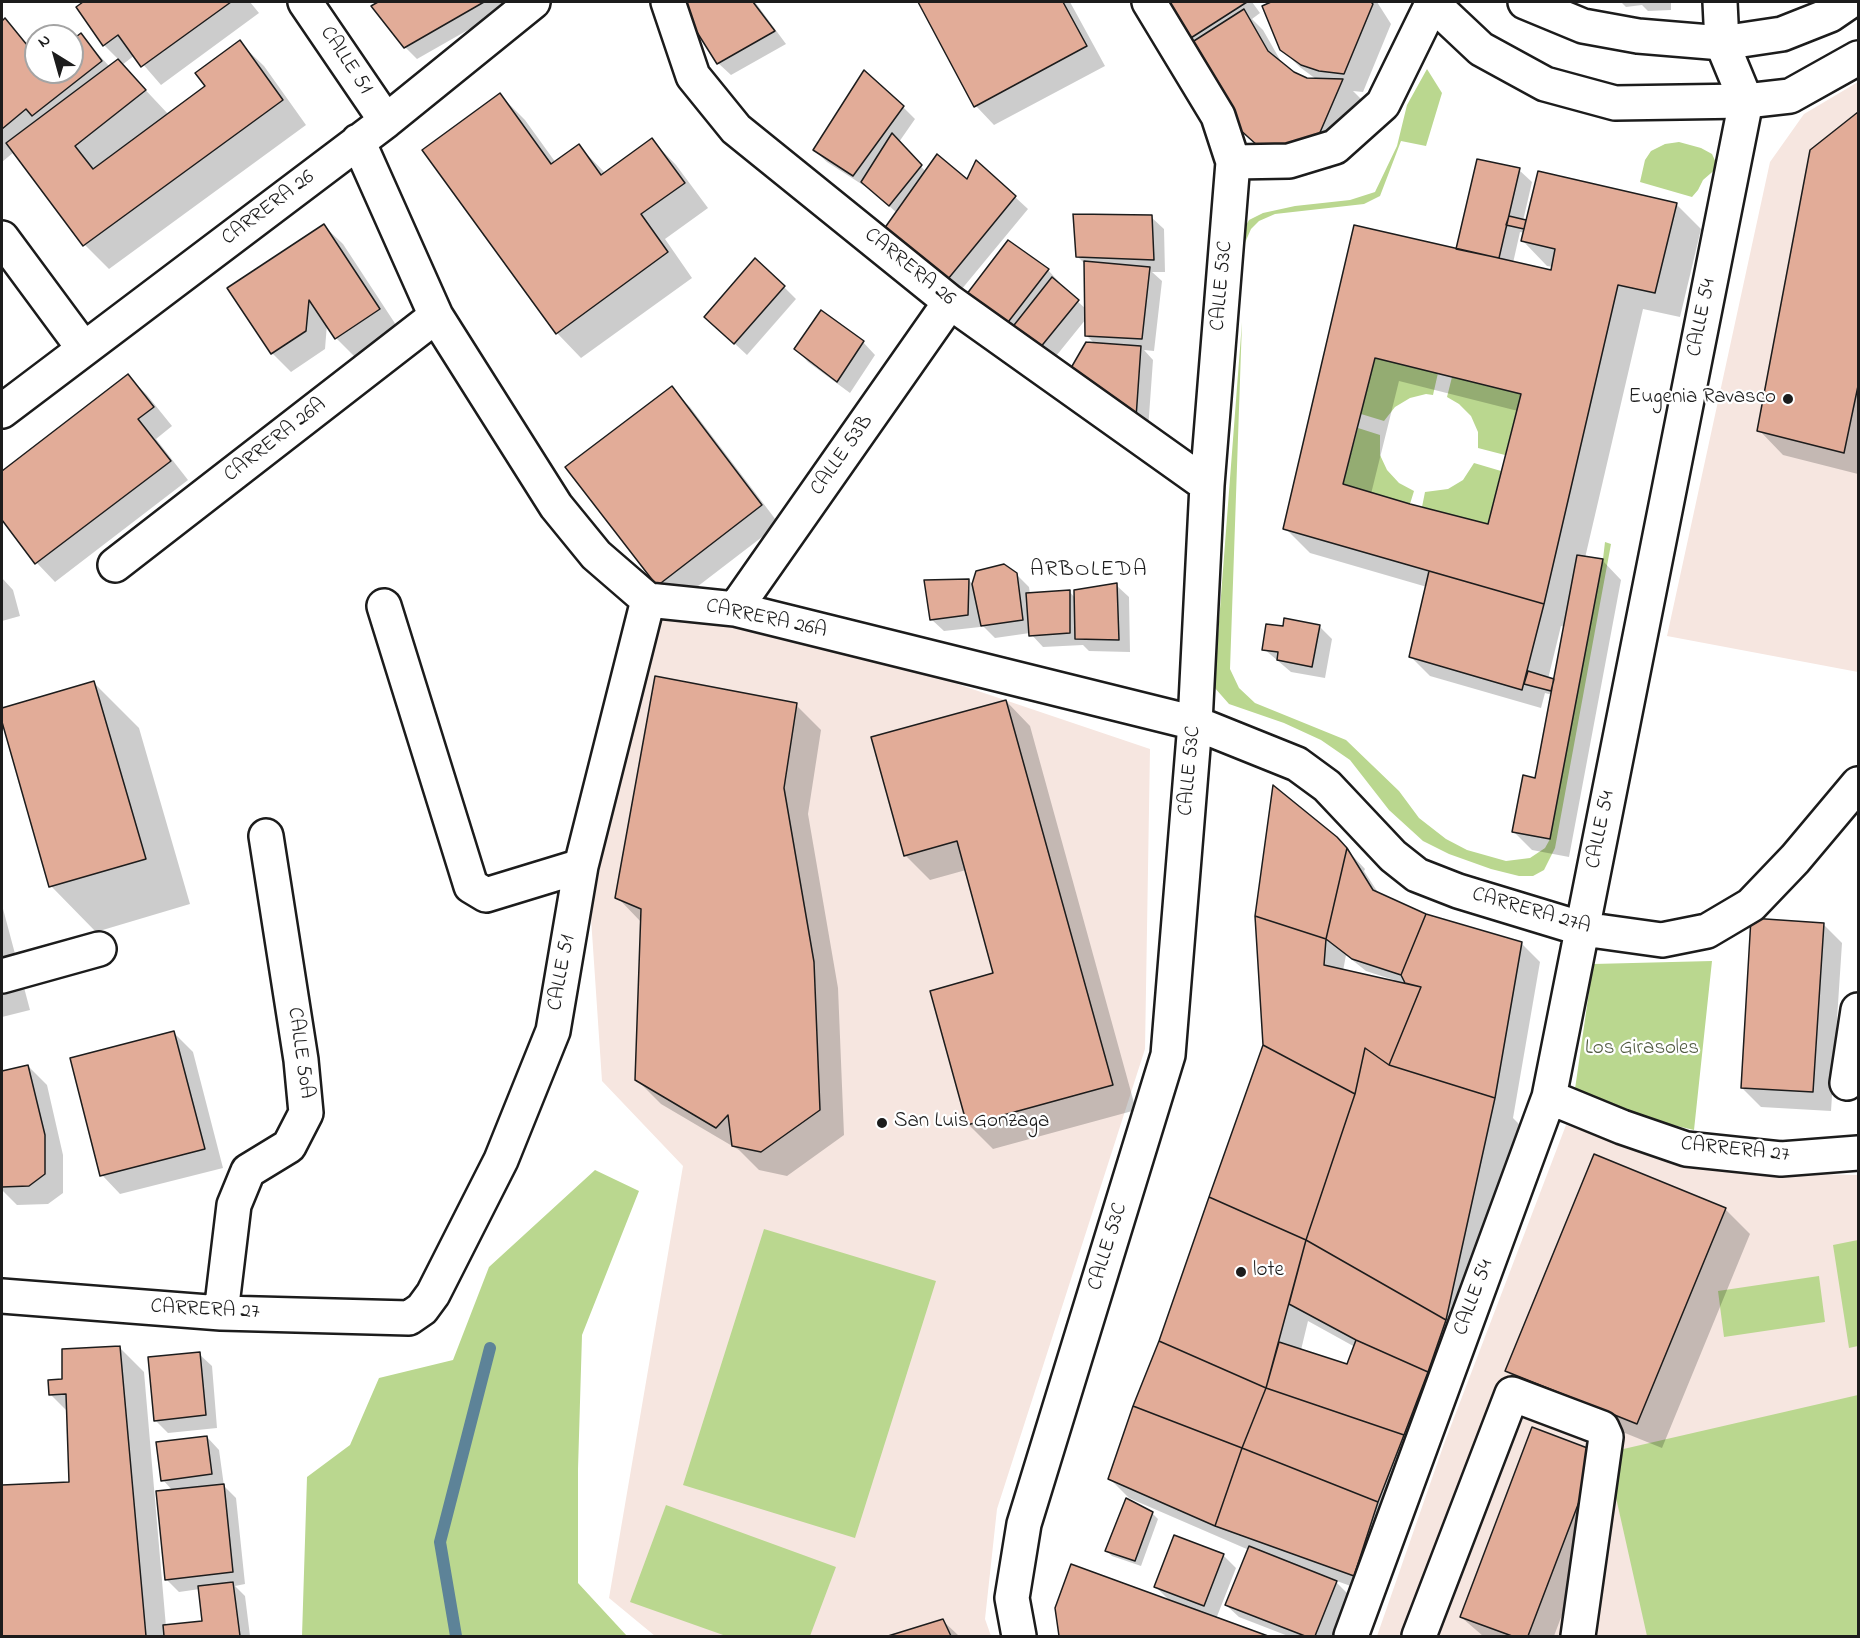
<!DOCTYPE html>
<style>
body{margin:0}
#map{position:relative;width:1860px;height:1638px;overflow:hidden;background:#fff;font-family:"Indie Flower",sans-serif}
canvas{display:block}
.frame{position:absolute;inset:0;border:3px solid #1c1c1c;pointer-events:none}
.north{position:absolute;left:24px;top:24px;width:60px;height:60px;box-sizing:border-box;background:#fff;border:2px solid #a4a4a4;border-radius:50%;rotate:323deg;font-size:16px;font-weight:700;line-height:24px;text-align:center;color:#1c1c1c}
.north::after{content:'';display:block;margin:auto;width:21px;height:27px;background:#1c1c1c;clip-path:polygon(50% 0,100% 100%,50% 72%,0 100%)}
</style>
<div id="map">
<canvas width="1860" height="1638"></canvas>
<div class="frame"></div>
<div class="north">N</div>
</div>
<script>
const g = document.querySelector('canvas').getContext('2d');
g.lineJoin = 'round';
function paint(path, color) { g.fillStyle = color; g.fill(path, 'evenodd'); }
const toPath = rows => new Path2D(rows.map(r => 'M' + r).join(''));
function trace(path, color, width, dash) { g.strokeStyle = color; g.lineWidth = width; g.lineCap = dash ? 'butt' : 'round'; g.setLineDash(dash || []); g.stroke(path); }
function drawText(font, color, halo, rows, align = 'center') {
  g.font = font + ' "Indie Flower",sans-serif'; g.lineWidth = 4.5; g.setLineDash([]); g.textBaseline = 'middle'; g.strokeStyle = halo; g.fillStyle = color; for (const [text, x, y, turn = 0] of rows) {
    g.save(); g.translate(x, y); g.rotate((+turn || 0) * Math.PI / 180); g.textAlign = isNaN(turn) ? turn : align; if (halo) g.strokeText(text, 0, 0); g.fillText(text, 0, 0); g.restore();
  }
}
paint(toPath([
 [1858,82,1858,672,1667,636,1770,162,1804,114],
 [648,600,735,609,1150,749,1145,1049,997,1509,985,1619,991,1636,655,1636,609,1598,683,1166,602,1081,591,918],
 [1566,1125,1685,1166,1767,1173,1858,1175,1858,1636,1377,1636,1444,1444]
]), '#f6e6e0');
paint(toPath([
 [1427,69,1442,93,1426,146,1401,141,1380,196,1364,204,1275,214,1259,221,1251,229,1244,245,1243,256,1242,234,1244,229,1249,220,1263,213,1295,206,1350,200,1375,192,1397,146,1407,105],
 [1679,142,1701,148,1712,154,1718,167,1703,180,1698,190,1692,197,1640,182,1645,160,1651,151,1665,144],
 [1242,322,1230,669,1239,688,1255,703,1346,740,1399,791,1419,818,1446,839,1467,850,1506,861,1530,858,1545,848,1550,839,1603,559,1605,542,1611,544,1555,848,1544,870,1533,876,1519,876,1491,869,1449,854,1423,841,1389,810,1350,760,1321,740,1284,723,1229,704,1214,687],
 [1375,358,1438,373,1433,395,1426,394,1410,398,1395,407,1384,421,1361,414],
 [1452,377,1521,394,1505,455,1478,448,1478,432,1471,416,1459,404,1447,397],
 [1358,428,1380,435,1380,455,1387,470,1399,483,1414,491,1410,504,1343,484],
 [1474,463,1501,471,1488,524,1422,507,1425,492,1448,489,1463,480],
 [1712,961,1694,1130,1626,1114,1575,1089,1593,964],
 [595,1170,639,1191,582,1335,578,1469,578,1583,627,1636,302,1636,307,1477,350,1445,379,1378,453,1360,489,1267],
 [764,1229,936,1281,855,1538,683,1485],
 [1858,1240,1858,1346,1849,1348,1833,1245],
 [1819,1276,1825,1322,1724,1337,1718,1291],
 [1858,1395,1858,1636,1647,1636,1606,1453],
 [666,1505,836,1567,810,1636,726,1636,630,1602]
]), '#bad78f');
paint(toPath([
 [86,2,250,2,259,13,161,85,135,55,122,65,169,115,208,86,239,42,264,66,306,125,109,269,85,245,14,152,2,162,2,22,5,20,36,54,36,72,72,72,72,42,80,35,110,67,119,60,104,45,78,8],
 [381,2,517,2,417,59,405,47,373,6],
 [680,2,755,2,786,44,731,75,718,63],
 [919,2,1070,2,1105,66,994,125,976,106],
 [1156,2,1252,2,1260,13,1252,19,1263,30,1283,65,1293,73,1307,79,1316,79,1301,68,1281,49,1264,7,1274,2,1377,2,1391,24,1363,92,1353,91,1361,99,1331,169,1278,164],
 [1621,2,1671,2,1671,10,1648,11,1642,5,1626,7],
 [500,95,525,120,556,163,579,146,606,174,652,140,676,165,708,208,665,239,692,278,581,358,557,333],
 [903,107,915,119,899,142,926,172,967,181,1015,197,1028,209,961,290,898,241,897,213,867,186,866,187,827,162,814,150],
 [1858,114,1858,474,1783,455,1759,430,1812,151],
 [1519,170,1532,182,1523,221,1527,223,1676,204,1701,229,1680,317,1643,309,1585,558,1603,561,1621,580,1569,857,1532,850,1513,831,1536,779,1552,695,1545,693,1541,708,1430,676,1411,657,1427,587,1310,553,1285,528,1355,227,1457,250],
 [1520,232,1525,233,1523,241,1547,266,1553,267,1552,272,1513,263],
 [1399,381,1518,411,1489,526,1371,494],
 [1561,626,1565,627,1555,681,1548,679],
 [1151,217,1164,229,1165,272,1152,272,1162,281,1154,351,1144,350,1153,360,1148,430,1138,433,1095,344,1086,335,1086,319,1048,366,977,312,1048,270,1060,283,1059,285,1086,309,1085,264,1078,257],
 [324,226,343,244,398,328,355,357,336,338,327,324,325,349,291,372,272,353],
 [784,287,796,299,747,355,719,329],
 [863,342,875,355,850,393,808,362,796,349],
 [128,376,147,395,172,426,156,439,188,480,55,582,37,563,2,518,2,473],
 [671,388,690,407,779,524,676,603,658,585],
 [1016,574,1029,587,1030,594,1069,591,1075,598,1116,585,1129,597,1130,652,1089,651,1083,645,1043,647,1030,633,995,638,980,623,980,627,944,631,931,619,969,580,973,585],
 [2,578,13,590,20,616,2,621],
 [1319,626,1332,639,1325,678,1291,672,1264,649,1284,628],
 [94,683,139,728,190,904,96,932,51,886,2,716,2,710],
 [1006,701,1030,726,1136,1110,993,1149,969,1125,932,992,995,974,966,870,930,880,905,855],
 [796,705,821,730,808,814,838,988,844,1135,787,1176,759,1170,739,1150,661,1104,636,1079,642,923,617,897],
 [1336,838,1365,869,1364,871,1379,894,1428,916,1521,943,1540,962,1513,1118,1519,1124,1470,1343,1373,1594,1334,1580,1349,1595,1332,1636,1288,1636,1239,1617,1226,1605,1249,1550,1129,1498,1110,1479,1161,1341],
 [1346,955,1366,971,1394,980,1394,982,1343,971],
 [1308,1321,1355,1347,1347,1366,1301,1350],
 [2,905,30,1010,2,1017],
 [1824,925,1842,943,1831,1111,1761,1107,1742,1088],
 [174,1033,193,1052,223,1168,120,1194,102,1175],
 [28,1066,47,1085,63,1155,63,1193,48,1204,17,1205,2,1190,2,1072],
 [1725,1209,1750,1234,1662,1448,1531,1395,1507,1371],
 [119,1347,144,1372,166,1627,203,1623,200,1589,179,1592,166,1579,173,1491,163,1480,207,1437,219,1450,224,1486,236,1498,245,1584,235,1586,245,1596,250,1636,2,1636,2,1486,71,1483,68,1412,50,1394,63,1380],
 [199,1354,212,1366,217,1428,168,1433,155,1420],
 [1532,1429,1616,1472,1554,1636,1483,1636,1461,1617],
 [1152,1513,1158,1519,1141,1566,1112,1556,1106,1550],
 [1223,1555,1236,1568,1216,1619,1263,1636,1061,1636,1056,1609,1171,1602,1156,1587],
 [942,1620,959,1636,893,1636]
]), '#0003');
trace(toPath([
 [456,1636,440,1542,490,1348]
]), '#5d8398', 12);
const building = toPath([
 [83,2,231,2,141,67,118,35,103,46,76,7,83,2],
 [378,2,484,2,404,48,371,6,378,2],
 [678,2,753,2,775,31,717,64,678,2],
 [918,2,1063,2,1087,46,974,107,918,2],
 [1170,2,1247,2,1183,43,1160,8,1170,2],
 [1271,2,1371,2,1373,4,1344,74,1319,71,1301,65,1280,50,1262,6,1271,2],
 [1244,9,1268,51,1294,72,1307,78,1343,79,1312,151,1258,146,1227,118,1186,46,1244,9],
 [5,18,36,56,36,72,72,72,72,40,81,33,102,61,32,116,26,109,2,129,2,21,5,18],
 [240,40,283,100,83,246,6,143,118,59,146,90,75,146,93,169,205,86,195,73,240,40],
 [864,70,904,106,853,176,813,150,864,70],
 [500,93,551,164,579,144,601,175,652,138,685,183,641,214,668,252,556,334,422,150,500,93],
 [1858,112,1858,386,1844,453,1757,431,1810,150,1858,112],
 [892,133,922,165,889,206,861,182,892,133],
 [937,154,967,179,976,160,1016,196,948,279,884,229,937,154],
 [1477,159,1520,168,1499,258,1456,249,1477,159],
 [1538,171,1677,203,1655,293,1618,285,1544,604,1283,529,1354,225,1551,270,1555,249,1521,241,1538,171],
 [1375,358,1521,394,1488,524,1410,504,1343,484,1375,358],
 [1073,214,1152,215,1154,260,1076,257,1073,214],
 [1509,216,1526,220,1524,229,1506,225,1509,216],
 [324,224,380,309,335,339,309,300,306,331,271,354,227,288,324,224],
 [1008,240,1049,269,1002,330,963,299,1008,240],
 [755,258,785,286,734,344,704,317,755,258],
 [1084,261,1150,267,1142,339,1085,336,1084,261],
 [1052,277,1079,300,1035,354,1007,334,1052,277],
 [821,310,864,341,837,382,794,349,821,310],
 [1086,342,1141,346,1136,418,1064,380,1086,342],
 [128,374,154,407,138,419,171,461,35,564,2,520,2,471,128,374],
 [672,386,762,505,657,586,565,467,672,386],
 [1577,555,1603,559,1550,839,1512,832,1523,775,1535,778,1577,555],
 [1004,564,1017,573,1023,620,981,626,972,584,976,571,1004,564],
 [1429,571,1544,604,1522,690,1409,657,1429,571],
 [969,579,968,615,930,620,924,580,969,579],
 [1117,583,1119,640,1075,639,1074,590,1117,583],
 [1070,590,1070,633,1029,636,1026,593,1070,590],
 [1284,618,1320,625,1312,667,1277,660,1278,652,1262,650,1266,624,1283,626,1284,618],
 [1528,671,1554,679,1551,691,1524,684,1528,671],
 [655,676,797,703,784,788,814,962,820,1110,761,1152,732,1146,728,1115,716,1128,635,1080,641,909,615,898,655,676],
 [94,681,146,859,49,887,2,722,2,708,94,681],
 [1006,700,1113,1085,967,1125,930,991,993,973,957,841,904,856,871,737,1006,700],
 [1273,785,1337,837,1347,848,1326,939,1255,916,1273,785],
 [1347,848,1373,890,1426,914,1401,975,1352,959,1326,939,1347,848],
 [1426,914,1522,942,1495,1098,1389,1065,1421,987,1405,983,1401,975,1426,914],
 [1255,916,1326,939,1324,965,1421,987,1389,1065,1365,1048,1355,1094,1263,1045,1255,916],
 [1751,918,1824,923,1813,1092,1741,1088,1751,918],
 [174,1031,205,1149,100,1176,70,1058,174,1031],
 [1263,1045,1355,1094,1306,1240,1209,1197,1263,1045],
 [1365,1048,1389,1065,1495,1098,1446,1320,1306,1240,1355,1094,1365,1048],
 [28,1065,45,1135,45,1174,29,1186,2,1187,2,1071,28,1065],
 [1594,1154,1726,1208,1637,1424,1505,1371,1594,1154],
 [1209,1197,1306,1240,1266,1388,1159,1341,1209,1197],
 [1306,1240,1446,1320,1428,1372,1356,1340,1289,1304,1306,1240],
 [1356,1340,1428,1372,1404,1435,1266,1388,1279,1342,1347,1364,1356,1340],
 [1159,1341,1266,1388,1242,1448,1133,1406,1159,1341],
 [120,1346,146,1636,2,1636,2,1485,69,1482,66,1394,49,1395,48,1380,62,1379,62,1349,120,1346],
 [200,1352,206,1415,154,1421,148,1357,200,1352],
 [1266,1388,1404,1435,1378,1502,1242,1448,1266,1388],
 [1133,1406,1242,1448,1215,1526,1108,1479,1133,1406],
 [1532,1427,1598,1452,1528,1636,1512,1636,1460,1617,1532,1427],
 [207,1436,212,1474,161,1481,156,1442,207,1436],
 [1242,1448,1378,1502,1354,1576,1215,1526,1242,1448],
 [224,1484,233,1572,165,1580,156,1491,224,1484],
 [1126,1498,1153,1512,1135,1561,1105,1551,1126,1498],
 [1174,1535,1224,1554,1204,1606,1154,1587,1174,1535],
 [1249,1546,1337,1581,1315,1636,1305,1636,1225,1605,1249,1546],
 [1071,1564,1268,1636,1059,1636,1055,1608,1071,1564],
 [233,1582,240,1636,164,1636,163,1625,202,1621,198,1586,233,1582],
 [943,1619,951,1636,888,1636,943,1619]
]);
paint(building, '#e2ac98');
trace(building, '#1c1c1c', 1.5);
const minor = toPath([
 [305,2,386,121],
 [668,2,693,76,736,129,950,302,1207,485],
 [358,141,436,316,556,506,596,555,648,600,735,609,1195,723,1297,764,1327,786,1393,856,1417,875,1458,891,1583,929,1662,940,1707,931,1751,905,1795,859,1858,784],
 [1233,162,1289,161,1335,147,1383,104,1432,4],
 [2,238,84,349],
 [2,411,386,121,533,2],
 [115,565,436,316],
 [384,606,471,886,486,895,581,866],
 [735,609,950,302],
 [2,976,99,949],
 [1847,1083,1858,1010],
 [1549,1097,1622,1127,1686,1149,1781,1159,1858,1153],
 [2,1296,221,1313,409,1318,422,1309,433,1294,501,1160,553,1031,581,866,648,600],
 [221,1313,234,1205,248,1171,289,1146,306,1113,301,1060,266,836],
 [1019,1636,1012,1598,1024,1524,1168,1055,1195,723,1207,485,1233,162,1218,116,1149,2],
 [1351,1636,1549,1097,1746,101,1722,43,1720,2],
 [1419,1636,1512,1394,1602,1428,1606,1437,1578,1636]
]);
const major = toPath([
 [1431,2,1481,49,1545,84,1615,103,1746,101,1790,96,1858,58],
 [1525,2,1583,26,1638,36,1722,43,1782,34,1830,15,1849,2]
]);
trace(minor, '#1c1c1c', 38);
trace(major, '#1c1c1c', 38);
trace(minor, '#fff', 33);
trace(major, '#fff', 33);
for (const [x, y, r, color] of [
 [1788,399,6,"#1c1c1c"],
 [882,1123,6,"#1c1c1c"],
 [1241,1272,6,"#1c1c1c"]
]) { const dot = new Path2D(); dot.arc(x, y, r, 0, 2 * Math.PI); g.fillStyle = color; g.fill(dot); trace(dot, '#fff', 2); }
drawText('21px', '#1c1c1c', '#fff', [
 ["CALLE 51",345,61,56],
 ["CARRERA 26",269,209,-37],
 ["CARRERA 26",909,268,39],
 ["CALLE 53C",1223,286,-85],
 ["CALLE 54",1703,318,-79],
 ["CARRERA 26A",276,441,-38],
 ["CALLE 53B",843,456,-55],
 ["CARRERA 26A",766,620,12],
 ["CALLE 53C",1191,771,-85],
 ["CALLE 54",1602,830,-79],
 ["CARRERA 27A",1531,912,16],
 ["CALLE 51",563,973,-80],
 ["CALLE 50A",299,1053,82],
 ["CARRERA 27",1735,1151,6],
 ["CALLE 53C",1109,1247,-73],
 ["CALLE 54",1475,1298,-70],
 ["CARRERA 27",205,1311,3]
]);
drawText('21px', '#1c1c1c', '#fff', [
 ["Eugenia Ravasco",1776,399,"right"],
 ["San Luis Gonzaga",894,1123],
 ["lote",1253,1272]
], 'left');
drawText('21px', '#535d44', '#fff', [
 ["Los Girasoles",1642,1050]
]);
g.letterSpacing = '1.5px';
drawText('22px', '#1c1c1c', '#fff', [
 ["ARBOLEDA",1089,571]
]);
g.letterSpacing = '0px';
</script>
